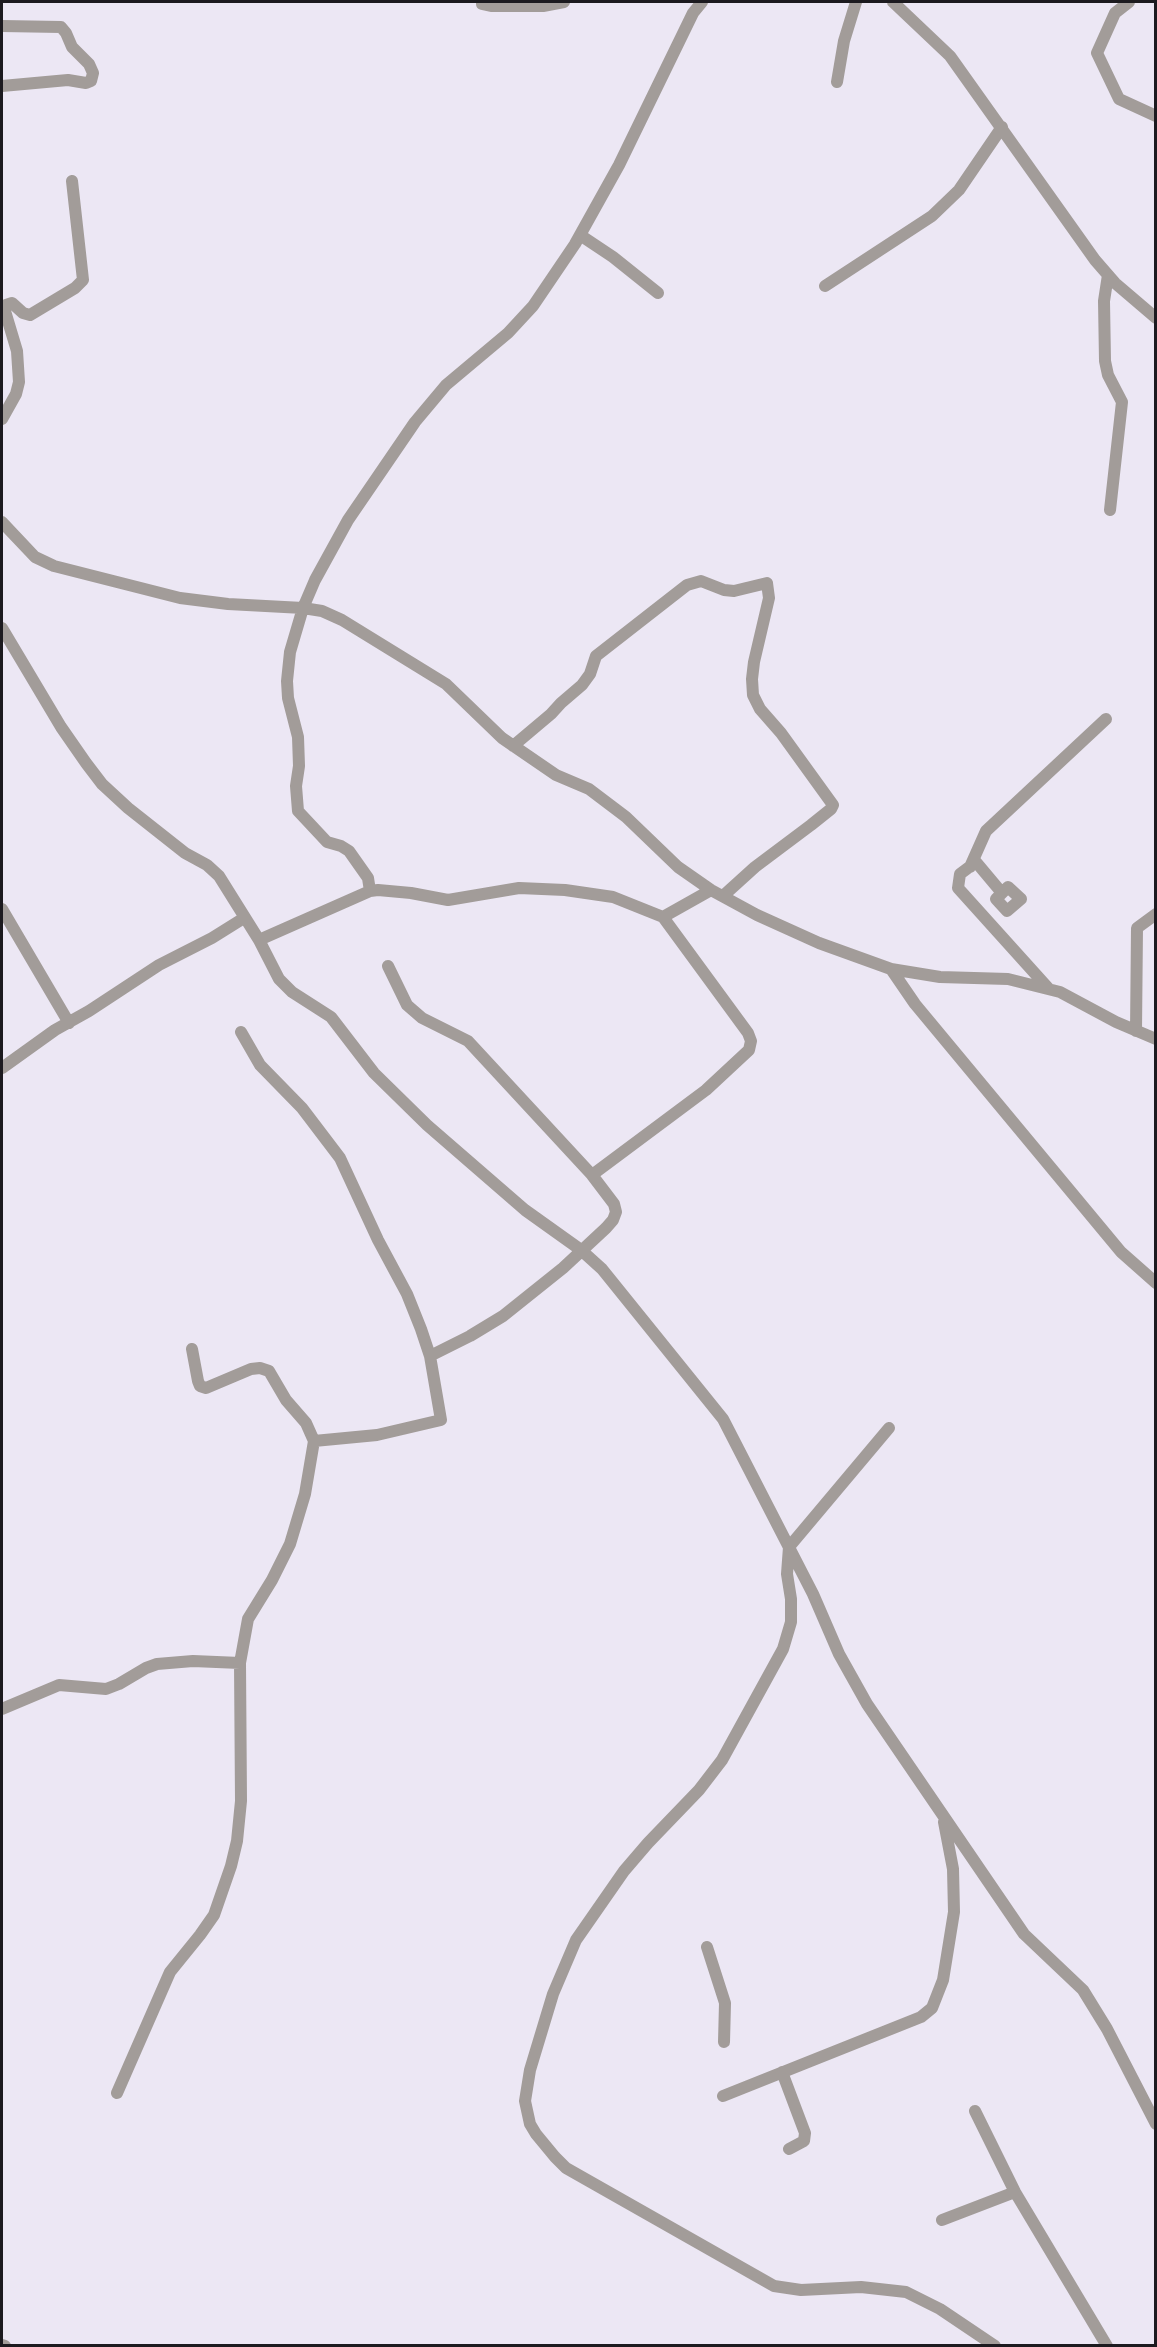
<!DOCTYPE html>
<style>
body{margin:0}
#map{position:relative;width:1157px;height:2347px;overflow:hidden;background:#ece7f4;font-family:"Nunito Sans",sans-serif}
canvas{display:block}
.frame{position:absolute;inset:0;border:3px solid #1c1a1f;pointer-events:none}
</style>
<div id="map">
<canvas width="1157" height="2347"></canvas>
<div class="frame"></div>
</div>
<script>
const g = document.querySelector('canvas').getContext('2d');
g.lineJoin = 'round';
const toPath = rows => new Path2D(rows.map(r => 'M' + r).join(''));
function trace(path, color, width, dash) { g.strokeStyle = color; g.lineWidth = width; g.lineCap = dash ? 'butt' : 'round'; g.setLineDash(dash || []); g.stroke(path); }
trace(toPath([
 [482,2,482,4,491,6,543,6,564,2],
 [893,2,950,56,1095,260,1115,283,1156,318],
 [1129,2,1115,13,1097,53,1119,99,1156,116],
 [2,26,61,27,66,33,72,47,89,64,93,73,91,81,86,83,68,80,2,86],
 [837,82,844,41,856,2],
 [580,235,613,257,658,293],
 [1108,275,1104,301,1105,361,1108,375,1122,402,1110,510],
 [825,286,932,216,959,190,1002,127],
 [2,419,16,394,19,382,17,351,5,311,6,305,12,303,23,313,30,315,75,288,83,280,72,181],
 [2,522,35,557,54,566,180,598,228,604,303,608,322,611,342,620,446,684,502,738,556,775,589,789,626,817,678,867,711,890,757,915,819,943,891,969,940,977,1008,979,1060,992,1116,1022,1156,1039],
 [2,628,61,727,86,763,102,784,128,808,185,853,207,865,219,876,259,940,279,979,292,992,331,1017,374,1073,427,1125,525,1210,581,1250,602,1269,723,1419,813,1594,839,1654,867,1704,1024,1934,1083,1990,1107,2029,1156,2124],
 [513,746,551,714,561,703,582,685,590,674,596,656,687,585,701,581,724,590,734,591,767,583,769,598,754,662,752,679,753,695,760,709,781,733,833,805,831,809,811,825,755,867,723,896],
 [970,867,986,831,1106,719],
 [370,891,368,878,349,851,341,846,327,842,298,811,296,786,299,766,298,737,288,698,287,681,290,652,303,608,315,580,348,520,415,422,446,385,508,333,533,306,575,244,619,165,693,13,702,2],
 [1002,893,996,899,1007,911,1021,899,1008,887,1002,893,976,862,960,874,958,888,1049,989],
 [2,909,69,1023],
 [259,940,370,891,378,890,411,893,448,900,519,888,565,890,613,897,663,917],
 [388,966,407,1005,422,1018,468,1041,592,1175],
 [891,969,915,1004,1121,1252,1156,1283],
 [1136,1031,1137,928,1156,914],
 [2,1068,55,1030,89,1011,159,965,212,938,244,918],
 [192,1349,198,1381,200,1386,206,1388,251,1369,260,1368,269,1371,286,1400,306,1423,314,1441],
 [430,1356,470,1336,503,1316,563,1268,606,1228,613,1220,616,1212,614,1204,592,1175,706,1090,749,1050,751,1041,748,1033,663,917,711,890],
 [889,1428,789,1547,787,1574,791,1599,791,1622,783,1649,722,1760,699,1790,648,1843,624,1871,576,1940,553,1994,530,2070,525,2101,530,2124,536,2134,555,2157,566,2168,774,2286,801,2290,861,2287,906,2292,940,2309,995,2346],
 [2,1709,59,1685,106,1689,119,1684,146,1668,157,1664,193,1661,240,1663,248,1619,272,1580,290,1544,305,1494,314,1441,377,1435,441,1420,430,1356,421,1329,407,1294,378,1240,340,1158,302,1108,260,1065,241,1032],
 [707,1947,725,2003,724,2042],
 [782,2072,805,2133,804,2141,789,2149],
 [117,2093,170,1972,200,1935,214,1915,231,1866,237,1841,241,1801,240,1663],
 [723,2096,921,2017,932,2008,943,1980,954,1912,953,1869,944,1822],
 [975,2111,1015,2192,1107,2346],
 [942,2220,1015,2192],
 [2,2345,5,2346]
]), '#a29c99', 12);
</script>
